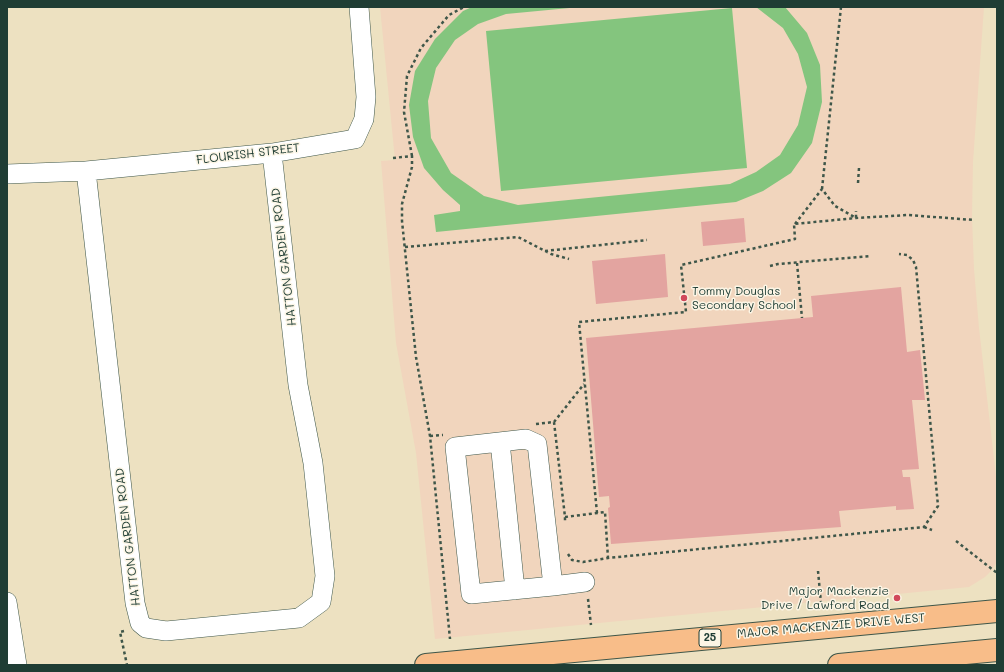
<!DOCTYPE html>
<style>
body{margin:0}
#map{position:relative;width:1004px;height:672px;overflow:hidden;background:#ede1c1;font-family:Mali,sans-serif}
canvas{display:block}
.frame{position:absolute;inset:0;border:8px solid #1f3d34;pointer-events:none}
</style>
<div id="map">
<canvas width="1004" height="672"></canvas>
<div class="frame"></div>
</div>
<script>
const g = document.querySelector('canvas').getContext('2d');
g.lineJoin = 'round';
function paint(path, color) { g.fillStyle = color; g.fill(path, 'evenodd'); }
const toPath = rows => new Path2D(rows.map(r => 'M' + r).join(''));
function trace(path, color, width, dash) { g.strokeStyle = color; g.lineWidth = width; g.lineCap = dash ? 'butt' : 'round'; g.setLineDash(dash || []); g.stroke(path); }
function drawText(font, color, halo, rows, align = 'center') {
  g.font = font + ' Mali,sans-serif'; g.lineWidth = 3; g.setLineDash([]); g.textBaseline = 'middle'; g.strokeStyle = halo; g.fillStyle = color; for (const [text, x, y, turn = 0] of rows) {
    g.save(); g.translate(x, y); g.rotate((+turn || 0) * Math.PI / 180); g.textAlign = isNaN(turn) ? turn : align; if (halo) g.strokeText(text, 0, 0); g.fillText(text, 0, 0); g.restore();
  }
}
paint(toPath([
 [380,7,984,7,973,162,972,217,974,269,979,328,997,485,997,562,990,572,985,577,969,587,435,639,416,453,396,343,381,161,395,160]
]), '#f1d5bd');
paint(toPath([
 [472,7,580,7,506,14,478,24,455,40,436,68,428,101,431,138,451,173,484,196,518,205,730,184,756,172,780,155,798,125,807,87,798,54,783,28,756,7,785,7,807,33,820,65,822,102,812,143,791,173,763,191,736,202,436,232,434,215,460,211,460,205,443,190,424,168,413,137,409,105,415,71,435,39,463,11],
 [732,8,747,168,501,191,486,31]
]), '#84c57e');
paint(toPath([
 [744,218,746,242,703,246,701,222],
 [665,254,668,297,596,304,592,261],
 [901,287,907,352,920,350,925,400,912,400,919,469,902,470,903,477,910,477,914,509,896,510,896,506,839,511,841,527,611,544,608,508,610,507,609,496,599,497,586,338,813,317,811,296]
]), '#e3a4a0');
const minor = toPath([
 [86,171,135,603,140,623,146,628,166,631,299,618,321,602,325,576,313,463,298,385,272,153],
 [7,174,86,171,272,153,355,139,364,119,366,97,359,7],
 [500,442,515,590],
 [553,586,537,444,526,439,455,447,471,594,553,586,585,582],
 [7,602,17,665]
]);
const major = toPath([
 [426,665,997,611],
 [839,665,997,650]
]);
trace(minor, '#3e5649', 20);
trace(major, '#3e5649', 24);
trace(toPath([
 [412,156,404,112,407,76,421,48,449,15,464,7],
 [393,158,412,156,412,167,402,204,402,221,416,357,430,436,450,639],
 [858,183,859,168],
 [822,189,841,7],
 [795,224,822,189,835,206,856,218,856,211],
 [405,247,518,237,551,254,569,259],
 [545,251,647,240],
 [797,263,802,318],
 [770,266,778,264,870,256],
 [554,422,565,517,565,523],
 [536,424,554,422,584,384],
 [430,436,443,435],
 [597,513,579,322,686,312,681,265,795,239,794,224,856,218,908,215,974,220],
 [565,517,605,512,608,558],
 [924,527,932,530],
 [956,541,997,573],
 [568,554,572,560,583,562,608,558,924,527,938,506,916,267,913,260,907,255,899,254],
 [818,571,821,603],
 [588,599,591,625],
 [124,631,120,632,127,665]
]), '#3e5649', 2.5, [3, 3]);
trace(minor, '#fff', 19);
trace(major, '#f8bd89', 22);
for (const [x, y, r, color] of [
 [684,298,4,"#d1495b"],
 [897,598,4,"#d1495b"]
]) { const dot = new Path2D(); dot.arc(x, y, r, 0, 2 * Math.PI); g.fillStyle = color; g.fill(dot); trace(dot, '#fcf5e5', 1.5); }
for (const [x, y, w] of [
 [710,638,22]
]) { const box = new Path2D(); box.roundRect(x - w / 2, y - 9, w, 18, 3); g.fillStyle = '#fcf5e5'; g.fill(box); trace(box, '#1f3d34', 1); }
drawText('bold 11px', '#1f3d34', null, [
 ["25",710,638]
]);
drawText('12px', '#1f3d34', '#fcf5e5', [
 ["FLOURISH STREET",248,154,-7],
 ["HATTON GARDEN ROAD",284,257,-97],
 ["HATTON GARDEN ROAD",128,537,-97],
 ["MAJOR MACKENZIE DRIVE WEST",831,626,-5]
]);
drawText('12px', '#1f3d34', '#fcf5e5', [
 ["Tommy Douglas",692,291],
 ["Secondary School",692,305],
 ["Major Mackenzie",889,591,"right"],
 ["Drive / Lawford Road",889,605,"right"]
], 'left');
</script>
